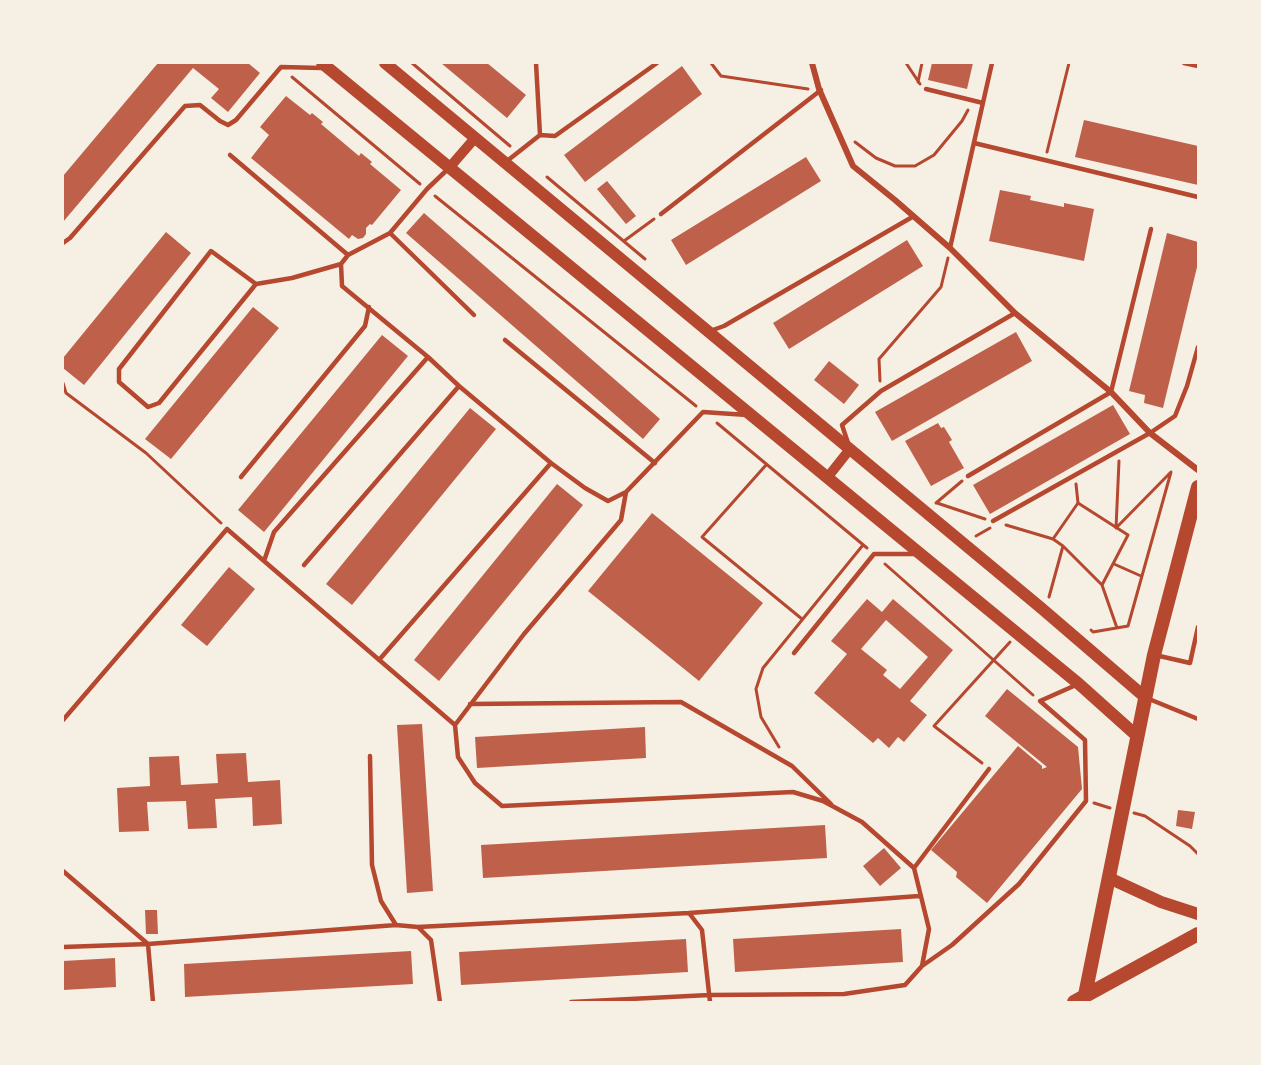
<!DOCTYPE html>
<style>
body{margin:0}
#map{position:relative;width:1261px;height:1065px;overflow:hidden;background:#f6efe4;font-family:"Fira Sans",sans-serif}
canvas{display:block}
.frame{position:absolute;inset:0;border:64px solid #f6efe4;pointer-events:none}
</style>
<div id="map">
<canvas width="1261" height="1065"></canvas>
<div class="frame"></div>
</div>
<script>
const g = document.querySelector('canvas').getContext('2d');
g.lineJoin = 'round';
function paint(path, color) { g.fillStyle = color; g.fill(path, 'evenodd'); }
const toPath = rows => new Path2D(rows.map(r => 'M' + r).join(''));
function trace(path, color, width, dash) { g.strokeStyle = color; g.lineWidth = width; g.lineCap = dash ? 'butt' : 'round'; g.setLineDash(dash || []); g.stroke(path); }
paint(toPath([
 [158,63,248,63,260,73,228,112,211,98,219,89,193,68,63,222,63,176],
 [441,63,487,63,526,95,507,118],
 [932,63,973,63,967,89,928,80],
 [682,66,702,94,585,182,564,155],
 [286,96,310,115,312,113,323,122,321,124,359,156,361,153,372,162,370,164,401,190,372,225,370,224,366,228,366,234,363,238,358,239,352,235,349,239,251,158,269,135,260,127],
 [1084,120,1198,146,1198,185,1075,157],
 [806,157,821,181,686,265,671,240],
 [607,181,636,216,626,224,597,189],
 [1000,190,1031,196,1030,200,1064,207,1064,203,1094,209,1084,261,989,241],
 [424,213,660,419,643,439,406,233],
 [166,232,191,253,84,385,63,368,63,358],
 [1167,233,1198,242,1198,263,1163,408,1144,403,1145,395,1129,391],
 [907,240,923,266,789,349,773,323],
 [253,307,279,328,171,459,145,439],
 [1016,332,1032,361,892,441,875,412],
 [382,335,408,356,264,532,238,510],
 [829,361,859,385,844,404,814,380],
 [1113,405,1130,434,990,514,973,485],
 [470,408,496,429,352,605,326,584],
 [938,423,941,428,944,427,952,440,949,442,964,468,931,486,905,441],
 [557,484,583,505,439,681,414,660],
 [652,513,763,603,699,681,588,591],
 [229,567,255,589,207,646,181,625],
 [867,599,882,612,893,599,953,650,910,701,927,715,904,742,898,737,889,748,878,738,873,743,814,693,847,654,831,641],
 [886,620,928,657,900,689,883,675,887,670,861,649],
 [1007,689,1078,747,1082,789,987,903,956,877,957,872,931,850,1018,746,1042,766,1042,769,1047,767,985,716],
 [422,724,433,891,407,893,397,725],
 [645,727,646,758,477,768,475,737],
 [246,753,248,782,280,780,282,824,253,826,252,797,215,799,217,828,188,829,186,801,147,802,149,831,119,832,117,788,150,786,149,757,179,756,181,785,218,783,216,754],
 [1178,810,1195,812,1192,829,1176,826],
 [825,825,827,858,483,878,481,845],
 [884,848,901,868,880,886,863,866],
 [145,910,157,910,158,934,146,934],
 [901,929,903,962,735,972,733,939],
 [686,939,688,972,461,985,459,952],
 [411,951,413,984,185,997,184,964],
 [115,958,116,987,63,990,63,961]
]), '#bf614a');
trace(toPath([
 [412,63,510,146],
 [711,63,721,76,808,89],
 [906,63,920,84],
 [292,77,420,184],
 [918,82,922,63],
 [855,142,876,158,895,166,915,166,934,155,962,121,968,110],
 [1047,152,1069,63],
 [547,177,645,259],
 [435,196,696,406],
 [624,241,654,219],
 [880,381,879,359,941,287,948,258],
 [63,383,66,393,146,453,221,523],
 [717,423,867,548],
 [766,465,702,537,802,619],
 [1076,484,1078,503],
 [936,503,962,481],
 [937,503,985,519],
 [1006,525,1053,539],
 [976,536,990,528],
 [885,564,1033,695],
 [1114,564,1141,576],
 [1102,585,1128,535,1078,503,1053,539,1063,546,1102,585,1117,628],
 [1049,597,1063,546],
 [1091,630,1093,632,1128,626,1171,472,1116,528,1119,461],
 [779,747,761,717,756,689,763,668,863,545],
 [982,763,934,726,1010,642],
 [1094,803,1110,808],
 [1134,813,1145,816,1190,846,1198,854]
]), '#b5482f', 3);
trace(toPath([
 [1184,63,1198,66],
 [926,89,983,103],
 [540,135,555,136,657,63],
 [974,143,1198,197],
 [230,155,348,255],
 [507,161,540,135,536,63],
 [449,168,427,189,390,233,348,255,341,264,342,286,428,357,274,532,264,561,455,725,458,757,475,783,502,806,793,792,823,801,862,822,914,868,929,929,922,966,905,985,844,994,709,995,571,1002],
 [661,214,821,90],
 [390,233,474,315],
 [63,243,70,238,185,106,200,105,220,121,228,125,236,120,281,67,322,68],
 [950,248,992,63],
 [256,284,211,251,119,369,119,382,148,407,159,403,256,284,292,278,341,264],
 [710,331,724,326,914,216],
 [505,340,655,463],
 [428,357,459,386,551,463,585,488,608,501,626,492,703,412,747,415],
 [848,443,842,425,881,391,1015,313],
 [968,476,1111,392,1151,229],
 [241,477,365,326,369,307],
 [993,521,1150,433,1175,416,1187,386,1198,347],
 [304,565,459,386],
 [794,653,874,554,915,554],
 [1155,655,1190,663,1198,627],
 [379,660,551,463],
 [1149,699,1198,719],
 [470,704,681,702,792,766,831,804],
 [63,720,227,529,264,561],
 [455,725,524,634,621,520,626,492],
 [370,756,372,865,381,901,396,925],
 [914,868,989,769],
 [63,871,148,944,153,1002],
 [689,913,919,896],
 [418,927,689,913,702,930,710,1002],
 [63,947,148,944,396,925,418,927,431,940,440,1002],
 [922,966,952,945,1019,884,1086,801,1085,740,1040,701,1076,685]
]), '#b5482f', 4.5);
trace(toPath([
 [812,63,819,89,853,166,895,200,950,248,1015,313,1111,392,1150,433,1198,470]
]), '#b5482f', 6);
trace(toPath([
 [449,168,475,138],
 [827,478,850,449]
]), '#b5482f', 10);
trace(toPath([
 [322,63,1079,684,1137,736],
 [385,63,1040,607,1146,698],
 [1109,878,1161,902,1198,914]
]), '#b5482f', 12);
trace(toPath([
 [1085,995,1154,655,1198,487],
 [1074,1002,1198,934]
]), '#b5482f', 14);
</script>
